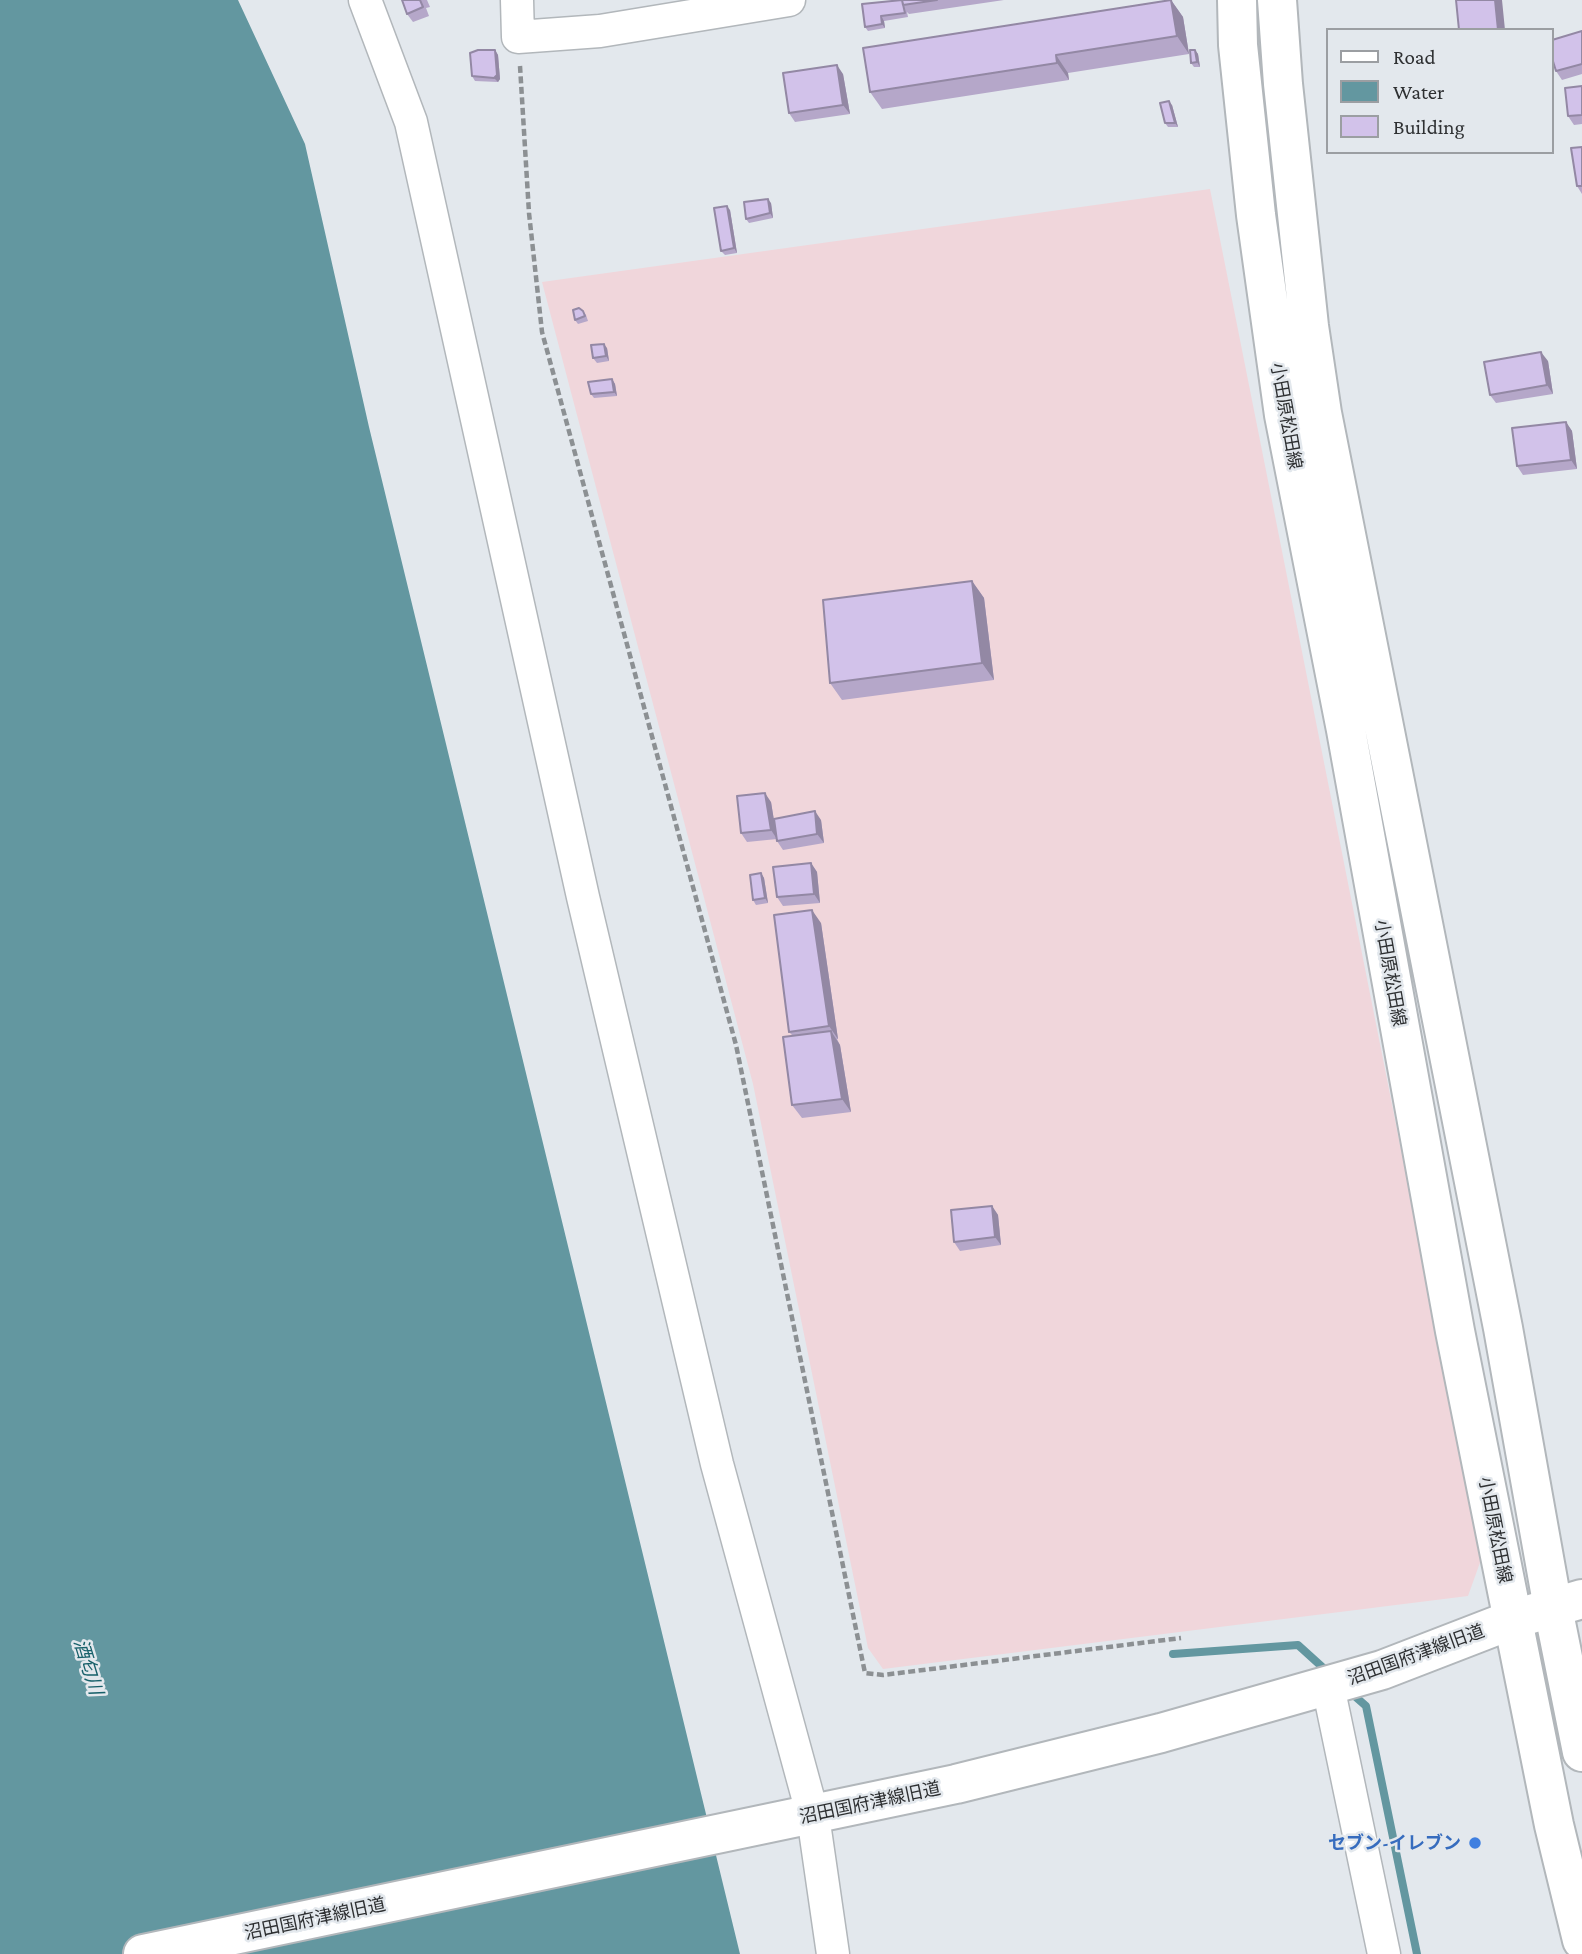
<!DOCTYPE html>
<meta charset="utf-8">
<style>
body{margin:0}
#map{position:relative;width:1582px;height:1954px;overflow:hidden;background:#e3e8ed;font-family:"Crimson Pro",serif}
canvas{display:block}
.legend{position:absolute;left:1326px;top:28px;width:228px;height:126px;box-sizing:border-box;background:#e3e8ed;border:2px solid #9b9ea2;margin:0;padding:9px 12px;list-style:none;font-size:21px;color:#2e3032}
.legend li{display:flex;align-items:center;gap:14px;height:35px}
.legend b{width:35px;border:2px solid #9b9ea2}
</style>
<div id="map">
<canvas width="1582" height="1954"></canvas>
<ul class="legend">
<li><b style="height:9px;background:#fff"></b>Road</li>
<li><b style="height:19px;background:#6397a0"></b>Water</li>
<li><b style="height:19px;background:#d2c2ea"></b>Building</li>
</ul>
</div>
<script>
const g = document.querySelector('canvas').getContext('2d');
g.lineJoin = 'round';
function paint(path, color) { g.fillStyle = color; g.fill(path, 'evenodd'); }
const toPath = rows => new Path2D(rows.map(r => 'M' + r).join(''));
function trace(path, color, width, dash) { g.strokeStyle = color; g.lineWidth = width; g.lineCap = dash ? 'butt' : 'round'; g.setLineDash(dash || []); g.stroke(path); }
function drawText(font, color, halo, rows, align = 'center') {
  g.font = font + ' "Crimson Pro","Noto Sans JP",serif'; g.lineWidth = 5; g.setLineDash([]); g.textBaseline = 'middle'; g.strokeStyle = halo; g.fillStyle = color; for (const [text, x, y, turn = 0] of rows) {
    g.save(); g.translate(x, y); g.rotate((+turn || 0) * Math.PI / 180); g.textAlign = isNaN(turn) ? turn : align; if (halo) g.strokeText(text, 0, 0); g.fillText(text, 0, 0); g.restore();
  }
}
paint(toPath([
 [1210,189,1482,1557,1468,1596,883,1669,868,1648,753,1084,542,282]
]), '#f0d6db');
paint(toPath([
 [0,0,238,0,305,144,369,427,740,1954,0,1954]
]), '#6397a0');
trace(toPath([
 [1173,1654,1298,1645,1330,1674],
 [1350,1692,1366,1706,1417,1954]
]), '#6397a0', 8);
const minor = toPath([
 [365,0,411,122,583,897,717,1464,813,1816,833,1954],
 [517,0,518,37,600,31,789,0],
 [1328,1686,1384,1954]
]);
const tertiary = toPath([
 [143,1954,956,1784,1161,1733,1382,1670,1514,1619,1582,1599]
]);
const secondary = toPath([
 [1237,0,1238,45,1256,215,1284,415,1346,730,1455,1331,1554,1825,1582,1940],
 [1277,0,1283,84,1309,326,1322,413,1503,1328,1553,1608,1582,1752]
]);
trace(minor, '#b2b7bb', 35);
trace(tertiary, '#b2b7bb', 42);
trace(secondary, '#b2b7bb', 42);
trace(toPath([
 [520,66,529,213,542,332,736,1045,865,1673,883,1675,1181,1638]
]), '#8c9093', 4.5, [7, 3.5]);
trace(minor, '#fff', 32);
trace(tertiary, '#fff', 38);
trace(secondary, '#fff', 38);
paint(toPath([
 [402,0,427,0,430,7,426,8,429,16,413,22,407,14],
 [902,0,1004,0,909,14,907,12,908,17,884,21,885,28,868,31,865,27],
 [1171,0,1183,17,1189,54,1068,73,1069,80,882,109,870,92],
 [1582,31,1582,74,1562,80,1556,71],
 [495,50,498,55,500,79,498,82,475,81,472,76],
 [1195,50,1198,54,1200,67,1194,67,1191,63],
 [843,74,850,114,795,122,789,113],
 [1582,86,1582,124,1574,125,1568,116],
 [1172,105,1178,127,1168,127,1165,123],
 [1582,147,1582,194,1577,186],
 [771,203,773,218,749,223,746,219],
 [730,210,737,253,725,255,721,251],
 [583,311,586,315,588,321,578,324,575,320],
 [607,348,609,361,597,363,593,358],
 [1548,361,1553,394,1496,403,1490,395],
 [612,379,615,384,617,396,594,398,591,394],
 [1566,422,1572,431,1577,469,1523,475,1517,466],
 [972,581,984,598,994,680,842,700,830,683],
 [771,802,776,833,821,820,824,843,783,850,777,841,777,839,747,842,741,833],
 [811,863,817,872,820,903,783,906,777,897],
 [761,873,764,878,768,903,756,905,753,900],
 [821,923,838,1039,837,1039,840,1045,851,1112,802,1118,792,1105,793,1036,789,1032],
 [992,1206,998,1215,1001,1245,960,1251,954,1242]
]), '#b5a7c9');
paint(toPath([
 [1171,0,1183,17,1189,54,1177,36],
 [1495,0,1502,0,1505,30,1498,30],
 [881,16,884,21,885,28,882,24],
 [495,50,498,55,500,79,498,82,494,78],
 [1195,50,1198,54,1200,67,1197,62],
 [1056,55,1068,73,1069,80,1057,63],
 [837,65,843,74,850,114,843,105],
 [1169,101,1172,105,1178,127,1175,123],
 [768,199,771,203,773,218,770,213],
 [727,206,730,210,737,253,734,248],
 [604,344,607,348,609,361,606,356],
 [1541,352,1548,361,1553,394,1547,385],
 [612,379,615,384,617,396,614,392],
 [1566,422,1572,431,1577,469,1571,460],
 [972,581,984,598,994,680,982,663],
 [765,793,771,802,777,839,771,830],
 [815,811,821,820,824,843,817,834],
 [811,863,817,872,820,903,814,894],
 [761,873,764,878,768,903,765,898],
 [812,910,821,923,838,1039,829,1026],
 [831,1031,840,1045,851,1112,842,1099],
 [992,1206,998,1215,1001,1245,995,1237]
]), '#9388a4');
const building = toPath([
 [402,0,420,0,423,7,407,14,402,0],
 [902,0,937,0,903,5,902,0],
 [902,0,905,13,881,16,882,24,865,27,862,4,902,0],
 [1171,0,1177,36,1056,55,1057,63,870,92,863,48,1171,0],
 [1456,0,1495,0,1498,30,1459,30,1456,0],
 [1582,31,1582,64,1556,71,1552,58,1552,40,1582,31],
 [478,50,495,50,497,75,494,78,472,76,470,53,478,50],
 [1190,50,1195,50,1197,62,1191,63,1190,50],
 [837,65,843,105,789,113,783,73,837,65],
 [1582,86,1582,115,1568,116,1565,88,1582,86],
 [1169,101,1175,123,1165,123,1160,103,1169,101],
 [1582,147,1582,186,1577,186,1571,148,1582,147],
 [768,199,770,213,746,219,744,202,768,199],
 [727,206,734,248,721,251,714,208,727,206],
 [579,308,583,311,585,316,575,320,573,310,579,308],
 [604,344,606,356,593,358,591,345,604,344],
 [1541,352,1547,385,1490,395,1484,362,1541,352],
 [612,379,614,392,591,394,588,382,612,379],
 [1566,422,1571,460,1517,466,1512,428,1566,422],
 [972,581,982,663,830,683,823,600,972,581],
 [765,793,771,830,741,833,737,796,765,793],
 [815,811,817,834,777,841,774,819,815,811],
 [811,863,814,894,777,897,773,867,811,863],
 [761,873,765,898,753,900,750,875,761,873],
 [812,910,829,1026,789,1032,774,915,812,910],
 [831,1031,842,1099,792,1105,783,1037,831,1031],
 [992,1206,995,1237,954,1242,951,1210,992,1206]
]);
paint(building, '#d2c2ea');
trace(building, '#9388a4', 2);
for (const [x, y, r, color] of [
 [1475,1843,7,"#3f7fe0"]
]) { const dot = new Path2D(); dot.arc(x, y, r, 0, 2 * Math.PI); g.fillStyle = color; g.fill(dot); trace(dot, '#e3e8ed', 2.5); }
drawText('18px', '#2e3032', '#e3e8ed', [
 ["小田原松田線",1286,416,80],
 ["小田原松田線",1390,973,80],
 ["小田原松田線",1495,1530,79],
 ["沼田国府津線旧道",1416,1655,-20],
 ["沼田国府津線旧道",870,1803,-12],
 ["沼田国府津線旧道",315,1919,-12]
]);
drawText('bold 18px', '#366cbe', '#e3e8ed', [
 ["セブン-イレブン",1461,1843]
], 'right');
drawText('italic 19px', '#17606a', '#e3e8ed', [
 ["酒匂川",88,1667,73]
]);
</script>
